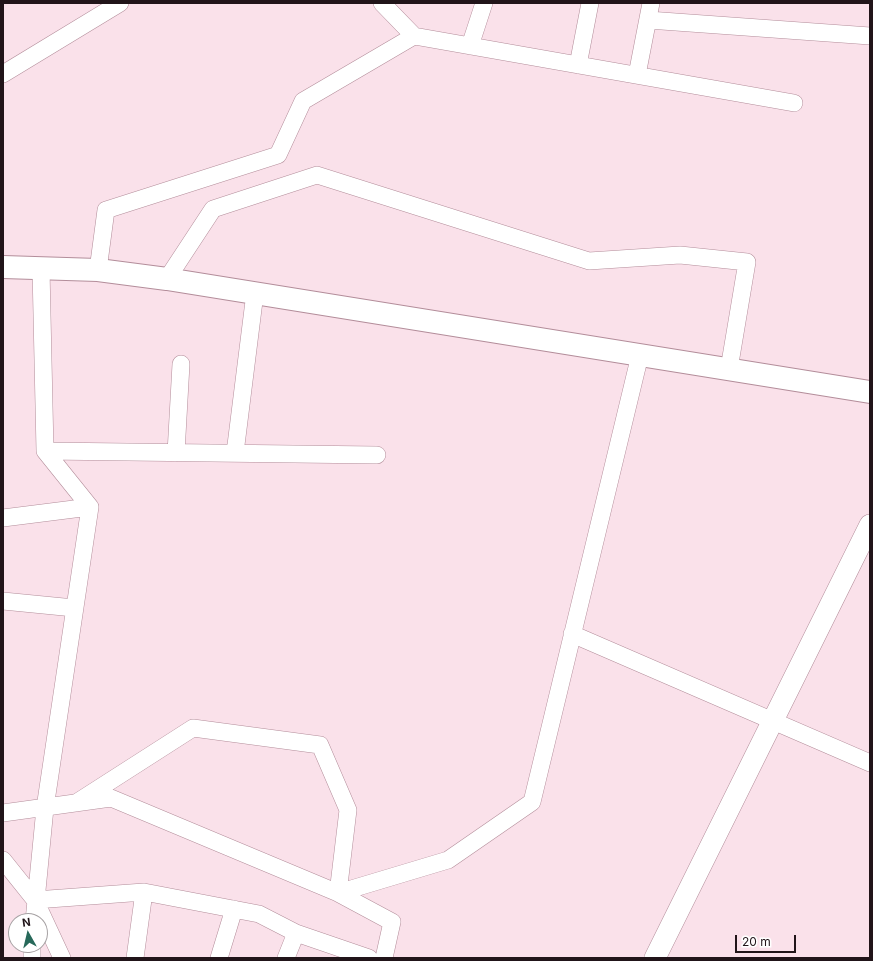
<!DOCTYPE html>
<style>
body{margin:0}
#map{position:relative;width:873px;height:961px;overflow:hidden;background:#fae1ea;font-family:Inter,sans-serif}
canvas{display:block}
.frame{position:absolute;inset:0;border:4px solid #211419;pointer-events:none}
.north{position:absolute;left:8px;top:913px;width:40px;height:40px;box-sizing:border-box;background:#fff;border:1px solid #a6a1a3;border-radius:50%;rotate:352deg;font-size:11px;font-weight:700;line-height:16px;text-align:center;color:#211419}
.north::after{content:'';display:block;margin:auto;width:14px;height:18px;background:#27695a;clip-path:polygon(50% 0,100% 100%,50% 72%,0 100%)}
.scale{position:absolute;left:735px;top:935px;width:61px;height:18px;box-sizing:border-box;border:2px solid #211419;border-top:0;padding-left:5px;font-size:12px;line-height:14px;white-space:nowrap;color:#211419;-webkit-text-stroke:3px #fff;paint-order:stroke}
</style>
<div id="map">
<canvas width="873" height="961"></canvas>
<div class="frame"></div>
<div class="north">N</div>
<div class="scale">20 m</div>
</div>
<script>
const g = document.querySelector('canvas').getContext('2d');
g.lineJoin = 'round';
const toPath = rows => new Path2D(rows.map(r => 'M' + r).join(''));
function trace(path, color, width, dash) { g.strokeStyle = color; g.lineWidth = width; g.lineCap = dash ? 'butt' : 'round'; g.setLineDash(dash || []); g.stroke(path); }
const minor = toPath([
 [382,3,414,36,794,103],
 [648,20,870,36],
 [470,46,484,3],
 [578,65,590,3],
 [3,74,120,3],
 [637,75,651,3],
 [98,270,106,210,278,155,303,101,414,36],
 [167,279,213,209,317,175,589,261,680,255,747,262,729,369],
 [45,451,377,455],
 [176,453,181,364],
 [235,453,255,293],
 [3,518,90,507],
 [3,601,74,608],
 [572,634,870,763],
 [76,803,193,728,320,745,348,810,338,893,448,860,532,802,640,355],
 [3,813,111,798,338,893,392,922,384,958],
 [3,860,35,900,62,958],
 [35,900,144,892,259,914,296,933,369,958],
 [34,921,45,808,90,507,45,451,41,269],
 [32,958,32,945],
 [135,958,144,892],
 [219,958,234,909],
 [286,958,296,933]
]);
const tertiary = toPath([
 [655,958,870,525]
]);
const primary = toPath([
 [3,267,98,270,167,279,870,392]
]);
trace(minor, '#b38d9a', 18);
trace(tertiary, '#b38d9a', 22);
trace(primary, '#b38d9a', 24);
trace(minor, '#fff', 17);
trace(tertiary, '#fff', 21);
trace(primary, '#fff', 22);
</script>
